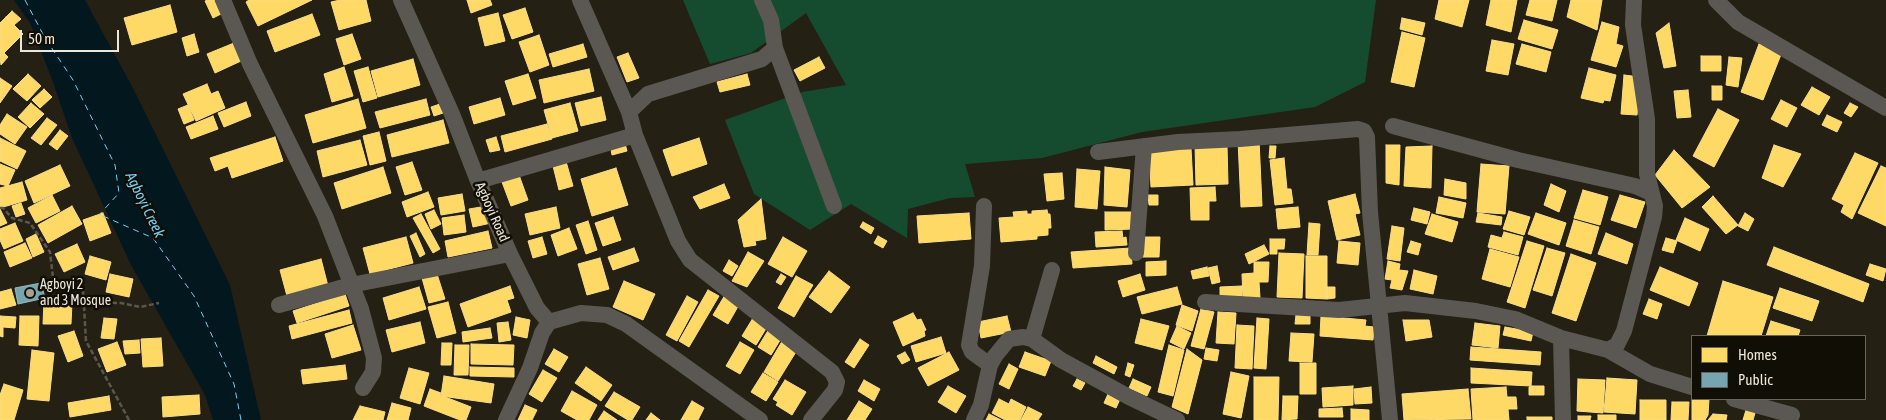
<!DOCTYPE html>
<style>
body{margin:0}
#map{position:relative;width:1886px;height:420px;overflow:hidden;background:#252014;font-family:"Asap Condensed",sans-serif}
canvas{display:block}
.legend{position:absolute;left:1691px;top:335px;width:175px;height:65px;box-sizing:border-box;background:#110e05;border:1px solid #69655a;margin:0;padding:6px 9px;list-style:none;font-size:15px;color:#ede7d9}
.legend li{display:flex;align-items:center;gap:10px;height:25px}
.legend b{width:25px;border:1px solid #69655a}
.scale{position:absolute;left:20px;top:30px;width:99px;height:22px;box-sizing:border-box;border:2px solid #ede7d9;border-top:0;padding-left:6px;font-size:15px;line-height:18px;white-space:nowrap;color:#ede7d9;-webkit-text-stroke:4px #110e05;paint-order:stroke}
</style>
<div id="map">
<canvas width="1886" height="420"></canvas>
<ul class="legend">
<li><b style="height:14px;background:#ffd966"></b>Homes</li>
<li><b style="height:14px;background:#76a5af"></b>Public</li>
</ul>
<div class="scale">50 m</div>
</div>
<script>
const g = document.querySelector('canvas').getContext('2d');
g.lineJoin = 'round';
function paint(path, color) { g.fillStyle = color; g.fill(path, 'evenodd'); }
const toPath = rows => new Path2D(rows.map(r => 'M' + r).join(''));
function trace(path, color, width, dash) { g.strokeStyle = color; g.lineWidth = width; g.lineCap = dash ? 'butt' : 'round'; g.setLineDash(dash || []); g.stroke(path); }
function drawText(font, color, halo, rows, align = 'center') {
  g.font = font + ' "Asap Condensed",sans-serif'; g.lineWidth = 5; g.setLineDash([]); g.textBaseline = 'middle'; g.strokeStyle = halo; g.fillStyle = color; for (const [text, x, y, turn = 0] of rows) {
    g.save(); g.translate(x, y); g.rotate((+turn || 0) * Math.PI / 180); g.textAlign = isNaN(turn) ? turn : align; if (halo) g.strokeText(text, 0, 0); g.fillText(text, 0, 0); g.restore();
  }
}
paint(toPath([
 [683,0,1376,0,1365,82,1315,107,1142,132,1042,158,965,164,975,197,950,198,908,209,907,238,851,204,810,230,754,194,725,120,802,92,846,85,806,13,751,53,710,64]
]), '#154c2f');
paint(toPath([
 [14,0,85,0,133,88,230,285,261,420,213,420,205,395,131,265,72,138,53,82,30,23]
]), '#03171f');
const homes = toPath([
 [208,0,214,0,221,14,213,18,205,1,208,0],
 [249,0,312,0,258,26,246,2,249,0],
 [340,0,366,0,371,21,339,30,331,2,340,0],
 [467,0,490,0,492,5,471,13,467,0],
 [1439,0,1469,0,1462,27,1435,19,1439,0],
 [1491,0,1517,0,1511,32,1486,25,1491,0],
 [1530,0,1557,0,1552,21,1526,15,1530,0],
 [1571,0,1602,0,1597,30,1567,17,1571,0],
 [170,5,177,32,132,45,124,18,170,5],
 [525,8,533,32,512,39,503,15,525,8],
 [12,11,21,19,14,25,6,17,12,11],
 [498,13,505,41,485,46,478,18,498,13],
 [312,14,320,35,275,52,267,31,312,14],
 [6,17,23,34,0,57,0,23,6,17],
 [1402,18,1425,23,1422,35,1400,29,1402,18],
 [1524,20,1558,30,1552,49,1518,39,1524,20],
 [1602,22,1619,27,1616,44,1623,46,1616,67,1591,60,1602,22],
 [1669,23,1676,66,1664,68,1656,33,1669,23],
 [1402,32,1425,38,1414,87,1391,82,1402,32],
 [194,34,199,52,187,56,182,38,194,34],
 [352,34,361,59,344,65,336,39,352,34],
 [539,35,549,65,530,72,519,42,539,35],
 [1492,40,1514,44,1508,75,1486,71,1492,40],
 [234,43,241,61,215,73,207,54,234,43],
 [583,44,587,57,553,67,549,54,583,44],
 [1522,44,1551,52,1546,72,1516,64,1522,44],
 [1759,44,1782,52,1763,100,1741,92,1759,44],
 [4,53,8,57,1,65,0,57,4,53],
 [628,53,639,78,627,82,617,57,628,53],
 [1701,56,1721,56,1721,71,1701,71,1701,56],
 [819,57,825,68,800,81,794,70,819,57],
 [1729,57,1742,58,1738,87,1726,85,1729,57],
 [413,59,420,85,378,97,371,71,413,59],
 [344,67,353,96,332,102,324,74,344,67],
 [368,67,377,98,363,102,354,71,368,67],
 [1589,68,1616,75,1610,101,1604,100,1603,103,1581,98,1589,68],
 [589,69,594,91,544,103,539,80,589,69],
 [28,74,41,86,27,101,13,89,28,74],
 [528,74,536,98,513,105,505,81,528,74],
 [747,74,750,85,720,92,717,82,747,74],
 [1624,75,1640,77,1637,115,1621,114,1624,75],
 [0,78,12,86,0,103,0,78],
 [207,84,211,94,218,91,225,108,196,121,183,94,207,84],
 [1712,86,1722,86,1722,100,1712,100,1712,86],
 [1812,87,1830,97,1819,115,1801,105,1812,87],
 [44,89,52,97,40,108,32,100,44,89],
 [1688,90,1691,117,1677,118,1674,91,1688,90],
 [601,97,606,120,581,126,575,103,601,97],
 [500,98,505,115,474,124,469,107,500,98],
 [358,99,366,128,313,143,305,115,358,99],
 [426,99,430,115,380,128,375,112,426,99],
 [1781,100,1797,108,1787,127,1771,119,1781,100],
 [246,102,251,116,224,127,218,113,246,102],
 [31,103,44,114,30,128,18,117,31,103],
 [443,103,446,112,434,116,431,107,443,103],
 [570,103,578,131,552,138,544,110,570,103],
 [1850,103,1858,107,1851,117,1844,113,1850,103],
 [188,105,194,120,184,124,178,109,188,105],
 [1718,109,1739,120,1714,167,1693,156,1718,109],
 [7,114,27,127,15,144,0,134,0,125,7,114],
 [1827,115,1842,122,1837,132,1822,125,1827,115],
 [213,116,218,129,191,139,186,127,213,116],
 [47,118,57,125,41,145,31,138,47,118],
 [443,120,449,143,392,157,387,135,443,120],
 [547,124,552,139,505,152,501,136,547,124],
 [60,130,68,136,57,150,49,144,60,130],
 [379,132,386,161,370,165,363,136,379,132],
 [275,137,283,161,232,178,228,166,215,171,210,158,275,137],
 [496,137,500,150,490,152,486,140,496,137],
 [0,138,26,151,17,169,0,161,0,138],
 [699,138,707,164,672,176,663,150,699,138],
 [1259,139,1262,206,1241,207,1238,140,1259,139],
 [360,140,367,165,323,177,317,151,360,140],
 [624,140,627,151,612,155,610,144,624,140],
 [1227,145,1228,184,1196,185,1195,146,1227,145],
 [1386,145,1400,145,1399,185,1386,183,1386,145],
 [1774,145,1801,154,1783,187,1762,178,1774,145],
 [1270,146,1276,146,1275,158,1269,158,1270,146],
 [1432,146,1431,188,1404,186,1406,147,1432,146],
 [1191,148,1193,185,1151,187,1149,150,1191,148],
 [1674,150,1710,187,1682,208,1655,175,1674,150],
 [1855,153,1878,163,1852,219,1841,212,1844,205,1832,199,1855,153],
 [565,158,573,186,559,190,552,162,565,158],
 [1284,158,1287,189,1291,189,1293,203,1275,205,1270,160,1284,158],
 [412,162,422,190,405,195,396,167,412,162],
 [0,164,15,170,8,186,0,184,0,164],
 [1481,164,1509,166,1505,214,1477,212,1481,164],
 [60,165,70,186,34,203,25,181,60,165],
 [1881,166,1886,168,1886,226,1858,213,1881,166],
 [383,167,391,193,342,209,334,183,383,167],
 [1105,167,1130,170,1127,207,1104,205,1105,167],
 [616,168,628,205,592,216,581,179,616,168],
 [1077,169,1100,171,1097,209,1075,207,1077,169],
 [1062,173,1064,199,1047,201,1044,174,1062,173],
 [519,175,528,200,511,206,502,182,519,175],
 [1445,179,1466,183,1466,199,1444,195,1445,179],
 [22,182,27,200,0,208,0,188,22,182],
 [724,184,730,198,700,209,693,197,724,184],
 [1551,184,1566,191,1559,212,1544,205,1551,184],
 [1215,187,1216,201,1209,201,1209,220,1191,220,1190,188,1215,187],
 [1583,190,1608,197,1600,225,1574,218,1583,190],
 [428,192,434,207,407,217,402,202,428,192],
 [462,194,465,211,441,215,438,198,462,194],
 [1355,194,1360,213,1355,214,1360,235,1337,240,1328,201,1355,194],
 [52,195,60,211,36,223,28,208,52,195],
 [1148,195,1158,195,1158,205,1149,205,1148,195],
 [1620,195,1645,202,1636,228,1611,220,1620,195],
 [1713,196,1738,225,1726,234,1702,207,1713,196],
 [1439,197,1466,203,1463,218,1436,213,1439,197],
 [761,199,766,239,755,241,756,245,744,247,738,220,761,199],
 [21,203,25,214,16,217,12,206,21,203],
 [72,206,82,224,48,243,38,225,72,206],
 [487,206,491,223,473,227,469,209,487,206],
 [556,207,560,228,530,235,525,214,556,207],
 [1298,207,1300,227,1278,229,1276,209,1298,207],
 [1414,208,1430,212,1427,224,1411,220,1414,208],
 [0,209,7,223,0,226,0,209],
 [434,210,441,224,431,229,425,214,434,210],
 [1047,210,1048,214,1050,214,1051,228,1048,228,1048,235,1037,236,1037,239,1001,242,999,218,1014,217,1013,212,1027,211,1027,214,1032,214,1032,211,1047,210],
 [1509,211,1530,217,1524,235,1503,229,1509,211],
 [1105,212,1133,212,1133,229,1105,230,1105,212],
 [103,213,111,233,90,241,83,220,103,213],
 [969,213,971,239,919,243,917,216,969,213],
 [1478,213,1502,217,1501,225,1476,222,1478,213],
 [1536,213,1566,223,1559,245,1528,234,1536,213],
 [1745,213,1754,219,1748,231,1738,226,1745,213],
 [421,214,440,249,433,253,413,218,421,214],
 [1432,214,1458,222,1452,242,1425,234,1432,214],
 [464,215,466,232,444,235,442,218,464,215],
 [613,217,621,240,603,246,595,223,613,217],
 [1685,218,1709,229,1700,251,1676,240,1685,218],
 [1574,220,1599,227,1591,254,1566,246,1574,220],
 [588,221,597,250,586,254,576,225,588,221],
 [863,222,874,228,871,234,860,227,863,222],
 [15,223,23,241,4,249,0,240,0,229,15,223],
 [1309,223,1320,224,1318,255,1307,255,1309,223],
 [1392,226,1404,228,1400,261,1387,259,1392,226],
 [569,228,577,249,558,256,551,235,569,228],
 [488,231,492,248,448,257,445,241,488,231],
 [1122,231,1123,238,1126,237,1127,245,1096,247,1095,232,1122,231],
 [1504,232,1523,237,1518,255,1488,247,1491,235,1502,238,1504,232],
 [416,233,425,254,420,257,410,236,416,233],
 [1606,233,1633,244,1627,264,1598,254,1606,233],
 [36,234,44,252,33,257,26,239,36,234],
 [878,236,887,241,883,248,874,243,878,236],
 [406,237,413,263,370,274,363,248,406,237],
 [542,237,547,254,533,258,528,241,542,237],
 [783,237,807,251,792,277,768,264,783,237],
 [1143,237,1160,237,1159,257,1142,257,1143,237],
 [1666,238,1677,241,1673,253,1662,250,1666,238],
 [1270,239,1285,239,1284,249,1277,249,1277,254,1270,254,1270,239],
 [1339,241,1360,243,1358,265,1337,263,1339,241],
 [1411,241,1421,244,1418,255,1407,252,1411,241],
 [1527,241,1544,246,1525,308,1507,302,1527,241],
 [25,243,32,258,10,267,4,252,25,243],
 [77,244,85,262,64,272,55,254,77,244],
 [1264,245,1269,254,1249,264,1245,254,1264,245],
 [1774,247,1869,284,1863,302,1767,265,1774,247],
 [634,248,639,261,613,270,608,257,634,248],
 [1131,248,1132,264,1073,268,1071,252,1131,248],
 [1547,248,1565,253,1552,296,1533,290,1547,248],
 [1490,249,1519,257,1510,287,1482,279,1490,249],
 [748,252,764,261,747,287,732,281,748,252],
 [1279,253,1304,254,1302,298,1277,297,1279,253],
 [1571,254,1596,263,1576,321,1552,313,1571,254],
 [90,256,111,262,106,280,85,274,90,256],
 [1306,256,1327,256,1327,299,1306,298,1306,256],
 [600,258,609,289,587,295,578,264,600,258],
 [321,259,328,286,287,296,280,270,321,259],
 [729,260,738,266,732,276,723,271,729,260],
 [1166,261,1166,275,1146,276,1146,262,1166,261],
 [1388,261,1400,264,1399,270,1408,271,1402,290,1390,288,1392,280,1385,279,1388,261],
 [1254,262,1269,262,1268,282,1259,282,1260,298,1243,298,1242,274,1254,273,1254,262],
 [1870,264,1886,269,1883,281,1866,275,1870,264],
 [1217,266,1220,282,1212,284,1208,268,1217,266],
 [1207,267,1209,276,1193,279,1191,271,1207,267],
 [1660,267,1698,283,1689,306,1650,290,1660,267],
 [1414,270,1437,276,1433,294,1410,289,1414,270],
 [829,271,850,287,831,313,809,297,829,271],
 [110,274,133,279,129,297,106,292,110,274],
 [437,274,445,299,429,303,422,278,437,274],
 [781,274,786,277,781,285,776,282,781,274],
 [1140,274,1145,290,1123,297,1118,281,1140,274],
 [796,276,813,285,794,317,778,308,796,276],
 [624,281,655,294,643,320,613,307,624,281],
 [1723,281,1773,297,1761,336,1707,336,1723,281],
 [510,286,514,298,507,300,511,312,468,327,460,304,510,286],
 [1242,286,1242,296,1220,297,1220,287,1242,286],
 [419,287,426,309,389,320,383,298,419,287],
 [1177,287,1182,304,1142,314,1137,297,1177,287],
 [1327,287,1335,287,1335,298,1327,299,1327,287],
 [1780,288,1819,301,1812,321,1773,308,1780,288],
 [11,289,16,305,0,309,0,292,11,289],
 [708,290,719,296,689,347,679,341,708,290],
 [345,294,349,306,297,323,293,311,345,294],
 [725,295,740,303,728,324,713,315,725,295],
 [687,296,698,302,677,341,666,335,687,296],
 [1649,299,1662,304,1657,319,1643,314,1649,299],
 [44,302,72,303,71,324,43,324,44,302],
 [448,302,456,333,437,338,428,307,448,302],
 [1182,305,1198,311,1192,331,1176,325,1182,305],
 [1201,309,1214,312,1204,349,1191,346,1201,309],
 [349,310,352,323,292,339,289,326,349,310],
 [1218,312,1236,313,1234,344,1216,343,1218,312],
 [913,313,917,320,921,319,926,330,924,331,925,336,903,346,893,322,913,313],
 [1296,315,1310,315,1310,324,1295,324,1296,315],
 [0,316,16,317,15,328,3,327,3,337,0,336,0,316],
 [20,316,39,316,38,346,19,345,20,316],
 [1007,316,1011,332,981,338,978,322,1007,316],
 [1321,316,1366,320,1365,326,1374,327,1373,340,1320,336,1321,316],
 [516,317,530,320,527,338,513,335,516,317],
 [104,318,117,319,114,339,101,338,104,318],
 [753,318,767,327,756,345,742,336,753,318],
 [1257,318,1269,319,1266,369,1254,368,1257,318],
 [1141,319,1169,326,1162,350,1135,343,1141,319],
 [1403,320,1429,320,1432,337,1406,341,1403,320],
 [1771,321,1800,330,1798,336,1766,336,1771,321],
 [420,322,425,343,392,352,386,330,420,322],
 [508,322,511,340,499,342,497,323,508,322],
 [1475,323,1500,326,1498,348,1472,345,1475,323],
 [353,325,361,350,332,358,325,334,353,325],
 [1237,325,1254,326,1252,369,1235,368,1237,325],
 [1177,326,1191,333,1184,349,1170,342,1177,326],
 [1505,327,1533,332,1531,341,1503,335,1505,327],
 [490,328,492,338,463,342,462,332,490,328],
 [769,329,782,337,771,355,758,347,769,329],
 [74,331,83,356,68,362,58,336,74,331],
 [1291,333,1314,334,1312,362,1289,361,1291,333],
 [941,337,946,353,916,362,911,346,941,337],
 [161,338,163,366,143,367,141,339,161,338],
 [784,338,799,347,778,381,764,372,784,338],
 [860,339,869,345,854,368,845,362,860,339],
 [139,340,140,353,125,354,123,341,139,340],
 [117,342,126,365,107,372,98,349,117,342],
 [740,342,754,350,740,374,726,366,740,342],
 [442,343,452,343,451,365,441,365,442,343],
 [471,344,514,345,513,365,471,364,471,344],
 [455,345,469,345,468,375,454,375,455,345],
 [1169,345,1184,350,1173,396,1158,392,1169,345],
 [1471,347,1541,352,1540,365,1470,360,1471,347],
 [1206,348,1219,350,1217,361,1204,359,1206,348],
 [554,349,568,357,559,372,545,364,554,349],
 [1187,349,1202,360,1188,414,1172,407,1187,349],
 [32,350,54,353,49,401,27,399,32,350],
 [905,352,910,360,902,364,897,356,905,352],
 [949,352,959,370,928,386,918,368,949,352],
 [1025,352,1051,361,1045,376,1019,367,1025,352],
 [1096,356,1117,367,1114,374,1093,363,1096,356],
 [1128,363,1134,365,1130,377,1125,375,1128,363],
 [1300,363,1316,363,1316,394,1300,394,1300,363],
 [1009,364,1018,369,1009,389,999,384,1009,364],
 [345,365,347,379,303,384,301,370,345,365],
 [470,367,514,368,514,377,470,376,470,367],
 [586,367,612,385,601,401,575,383,586,367],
 [409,368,429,373,420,404,400,398,409,368],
 [1471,368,1532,372,1531,386,1471,383,1471,368],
 [543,370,557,378,542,402,529,394,543,370],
 [1231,372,1249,376,1241,418,1223,414,1231,372],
 [763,373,778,382,766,401,751,392,763,373],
 [444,376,494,384,491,403,441,396,444,376],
 [1254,377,1279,377,1278,420,1254,420,1254,377],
 [1607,378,1637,380,1635,414,1604,412,1607,378],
 [1077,379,1085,383,1081,390,1073,386,1077,379],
 [1133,379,1151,387,1147,396,1129,388,1133,379],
 [1578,379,1605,380,1603,413,1577,411,1578,379],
 [785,380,806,392,792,415,776,405,778,402,773,399,785,380],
 [864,380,880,389,874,401,858,391,864,380],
 [4,384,23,390,14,420,0,420,0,395,4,384],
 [948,386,966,396,956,413,938,402,948,386],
 [1353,386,1353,405,1323,407,1322,388,1353,386],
 [1532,386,1544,386,1544,395,1529,395,1529,387,1532,386],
 [1371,387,1372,403,1355,404,1354,389,1371,387],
 [1506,387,1507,397,1516,397,1517,409,1508,409,1509,420,1473,420,1471,389,1506,387],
 [430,389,441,393,440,395,471,407,466,420,460,420,424,406,430,389],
 [1468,389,1471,419,1404,420,1402,394,1468,389],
 [572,391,597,405,589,420,577,420,561,411,572,391],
 [614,392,640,407,632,420,628,420,605,406,614,392],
 [1108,394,1120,399,1116,408,1104,403,1108,394],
 [199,395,200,414,163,417,162,397,199,395],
 [109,396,111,410,70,417,68,403,109,396],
 [1283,396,1298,396,1297,419,1282,420,1283,396],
 [999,399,1009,404,1011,399,1026,407,1020,420,1005,420,992,413,999,399],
 [1692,399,1709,399,1708,415,1705,420,1692,420,1692,399],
 [1640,400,1666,400,1666,420,1640,420,1640,400],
 [692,401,704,408,698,420,681,420,692,401],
 [859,401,872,409,865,420,847,420,859,401],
 [1672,402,1689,402,1688,420,1671,420,1672,402],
 [392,403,411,408,408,420,387,420,392,403],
 [525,405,537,410,532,420,518,420,525,405],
 [360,406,385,412,383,420,353,420,360,406],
 [1028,407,1042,414,1038,420,1021,420,1028,407],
 [1342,408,1343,417,1319,417,1319,409,1342,408],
 [1351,409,1369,410,1369,420,1351,420,1351,409],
 [1746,410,1755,413,1753,420,1743,420,1746,410],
 [604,411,617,420,598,420,604,411],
 [651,413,660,420,646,420,651,413],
 [989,414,1001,420,986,420,989,414],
 [1713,414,1727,415,1726,420,1708,420,1713,414],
 [1598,415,1616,415,1616,420,1598,420,1598,415],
 [1578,416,1591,416,1590,420,1578,420,1578,416],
 [1527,417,1552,417,1552,420,1527,420,1527,417]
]);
paint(homes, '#ffd966');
trace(homes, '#fadd88', 1);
const public = toPath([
 [41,283,45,298,18,304,15,288,41,283]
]);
paint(public, '#76a5af');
trace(public, '#9ab9bc', 1);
trace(toPath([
 [25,0,45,38,73,80,115,165,119,193,99,215],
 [103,216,153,238,194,296,234,384,241,420]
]), '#76cff4', 1, [6, 5]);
trace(toPath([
 [0,208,3,208,12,218,30,223,50,252,54,286,83,290,86,341,129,420],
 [82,302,121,303,140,307,159,303]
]), '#5b5750', 2.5, [5, 2.5]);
trace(toPath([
 [223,0,250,64,325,216,361,309,374,358,373,372,363,388],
 [401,0,452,114,478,181,510,254,537,308,549,322,542,333,530,368,506,420],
 [580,0,629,112,635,135,678,241,690,260,832,372,837,382,835,390,811,420],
 [1716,0,1738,22,1886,108],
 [775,48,834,206],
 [629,112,648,94,762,59,775,48,771,20,762,0],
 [1393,126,1518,160,1635,186,1651,193],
 [1098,152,1178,142,1240,139,1358,129,1364,131,1367,137,1370,212,1390,420],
 [478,181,635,135],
 [984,206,982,266,969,345,972,352,990,365],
 [1136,253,1144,146],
 [1205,302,1339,310,1405,303,1476,311,1515,319,1561,338,1608,350,1617,345,1624,331,1654,217,1655,206,1647,174,1647,119,1633,25,1634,0],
 [279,305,351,285,510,254],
 [549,322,581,313,607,315,626,324,760,420],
 [1561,338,1563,420],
 [1032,339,1052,270],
 [1608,350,1650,374,1692,387],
 [1734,399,1792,415],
 [974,420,981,405,990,365,995,356,1009,339,1023,337,1032,339,1061,360,1129,397,1177,420]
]), '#5b5853', 16);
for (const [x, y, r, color] of [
 [30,293,5,"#a7a194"]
]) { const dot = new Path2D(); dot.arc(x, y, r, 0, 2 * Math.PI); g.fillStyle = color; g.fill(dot); trace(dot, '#110e05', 2); }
drawText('14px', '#ede7d9', '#110e05', [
 ["Agboyi Road",492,212,66]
]);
drawText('14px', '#ede7d9', '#110e05', [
 ["Agboyi 2",40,285],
 ["and 3 Mosque",40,301]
], 'left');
drawText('italic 15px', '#76cff4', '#110e05', [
 ["Agboyi Creek",145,205,64]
]);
</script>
